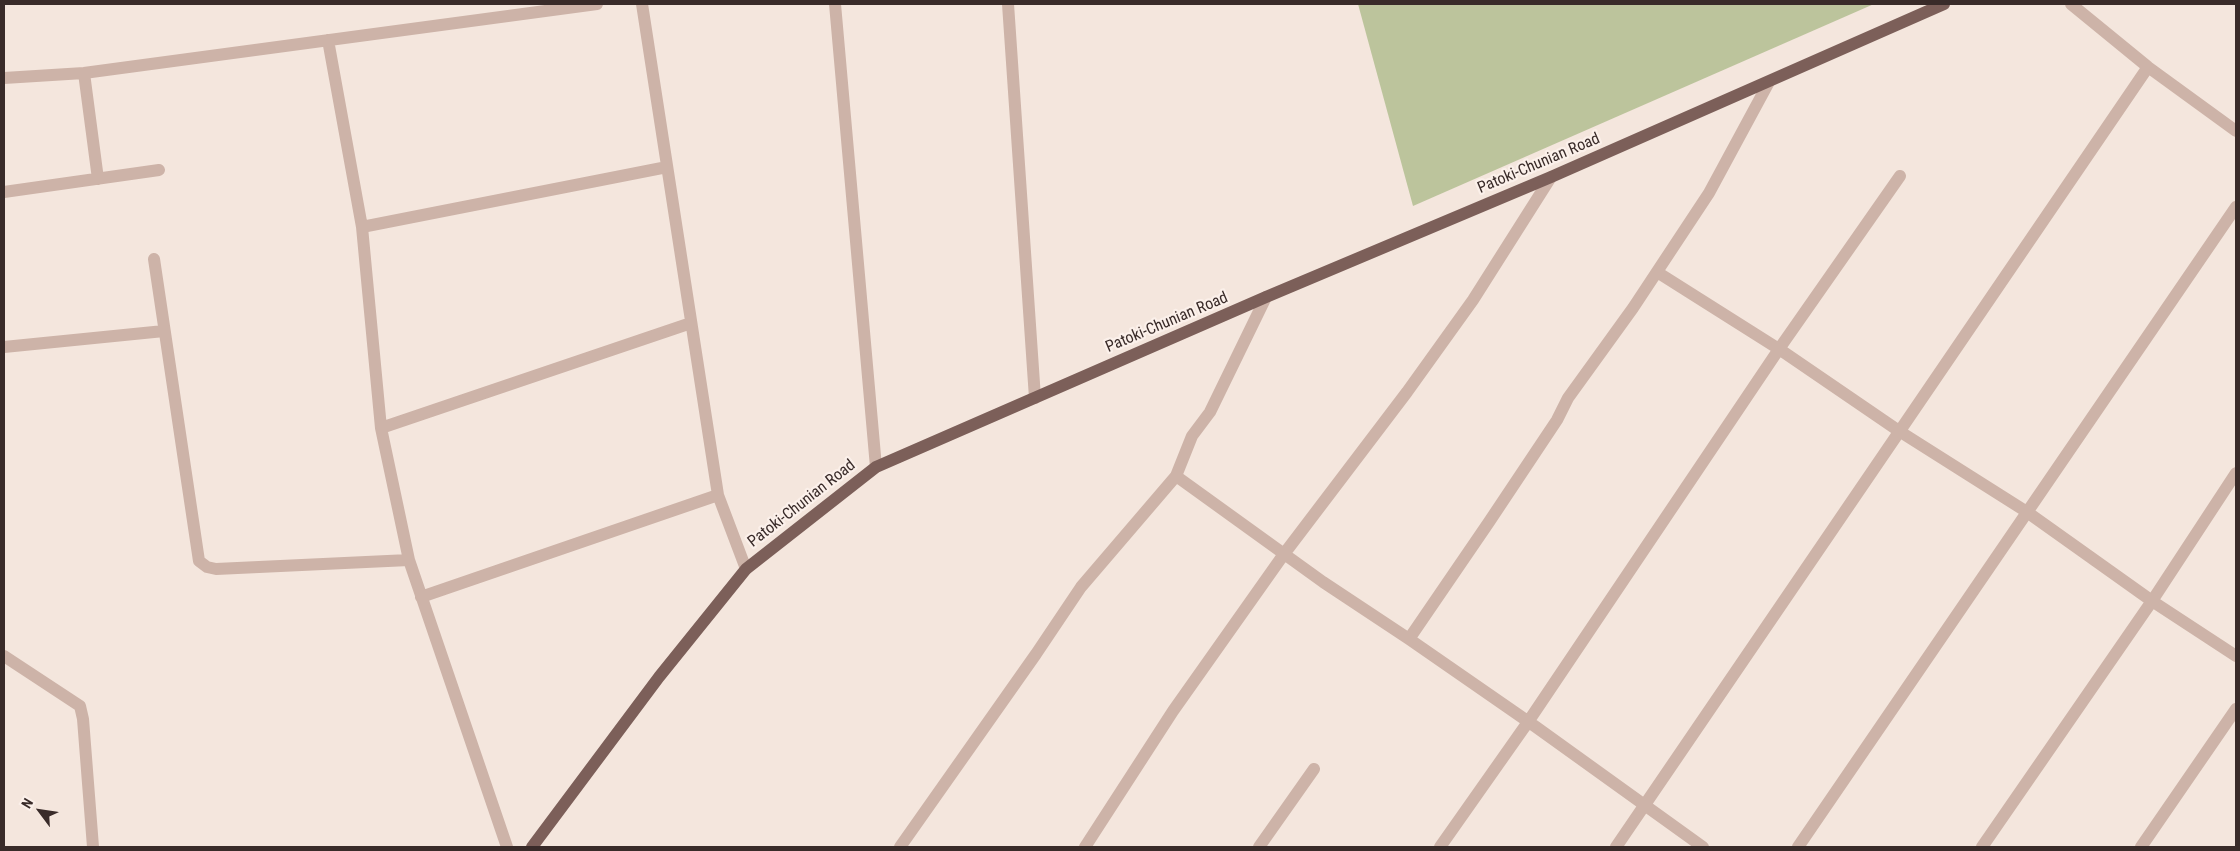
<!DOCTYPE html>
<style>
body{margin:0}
#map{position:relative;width:2240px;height:851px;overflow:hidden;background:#f4e6dd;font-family:"Roboto Condensed",sans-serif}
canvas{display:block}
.frame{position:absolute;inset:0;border:5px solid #392b29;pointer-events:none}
.north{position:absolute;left:15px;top:786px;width:50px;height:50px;-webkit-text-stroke:4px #fbf0ea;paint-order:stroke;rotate:301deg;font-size:14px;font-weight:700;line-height:20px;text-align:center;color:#392b29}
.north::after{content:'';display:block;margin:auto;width:18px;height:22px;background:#392b29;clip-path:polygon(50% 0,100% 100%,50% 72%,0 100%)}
</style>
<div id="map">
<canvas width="2240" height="851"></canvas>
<div class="frame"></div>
<div class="north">N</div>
</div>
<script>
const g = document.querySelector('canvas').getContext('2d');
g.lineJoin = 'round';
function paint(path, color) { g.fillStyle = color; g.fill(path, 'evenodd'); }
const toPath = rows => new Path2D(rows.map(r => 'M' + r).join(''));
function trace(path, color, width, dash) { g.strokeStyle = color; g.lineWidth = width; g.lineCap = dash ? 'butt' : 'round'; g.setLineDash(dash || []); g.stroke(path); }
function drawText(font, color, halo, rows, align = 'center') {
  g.font = font + ' "Roboto Condensed",sans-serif'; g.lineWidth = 4.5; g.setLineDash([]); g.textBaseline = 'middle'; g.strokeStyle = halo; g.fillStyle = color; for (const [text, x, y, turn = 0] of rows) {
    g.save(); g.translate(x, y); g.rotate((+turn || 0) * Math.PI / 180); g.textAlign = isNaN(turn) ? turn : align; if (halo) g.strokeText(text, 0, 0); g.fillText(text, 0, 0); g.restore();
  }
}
paint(toPath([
 [1358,4,1874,4,1413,206]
]), '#bcc49c');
trace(toPath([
 [642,4,718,495,746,569],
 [835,4,876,467],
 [1008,4,1035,398],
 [2071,4,2148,67,2236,131],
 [328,40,362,227,381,428,409,560,507,847],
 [84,73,98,179],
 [4,78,84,73,597,4],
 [4,192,159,170],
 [362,227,667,167],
 [154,259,199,561,207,567,216,569,409,560],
 [1657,272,1782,351,1899,431,2027,512,2152,601,2236,656],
 [4,347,164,331],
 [381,428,691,323],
 [1176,476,1323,582,1409,639,1536,727,1703,847],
 [421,597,718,495],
 [1409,639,1489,522,1557,420,1568,398,1633,308,1709,193,1769,82],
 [4,656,80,706,83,719,93,847],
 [900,847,1036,654,1081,587,1176,476,1192,436,1210,412,1266,297],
 [1085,847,1173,711,1284,554,1407,392,1473,300,1551,177],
 [1259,847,1314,769],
 [1440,847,1528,722,1779,349,1900,176],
 [1616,847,2148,67],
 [1798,847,2236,207],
 [1982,847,2152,601,2236,473],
 [2141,847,2236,709]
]), '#cdb3a8', 12);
trace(toPath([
 [532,847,659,677,746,569,876,467,1266,297,1551,177,1944,4]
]), '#7c5f59', 12);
drawText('16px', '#392b29', '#fbf0ea', [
 ["Patoki-Chunian Road",1539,164,-23],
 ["Patoki-Chunian Road",1167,323,-23],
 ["Patoki-Chunian Road",802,504,-38]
]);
</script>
